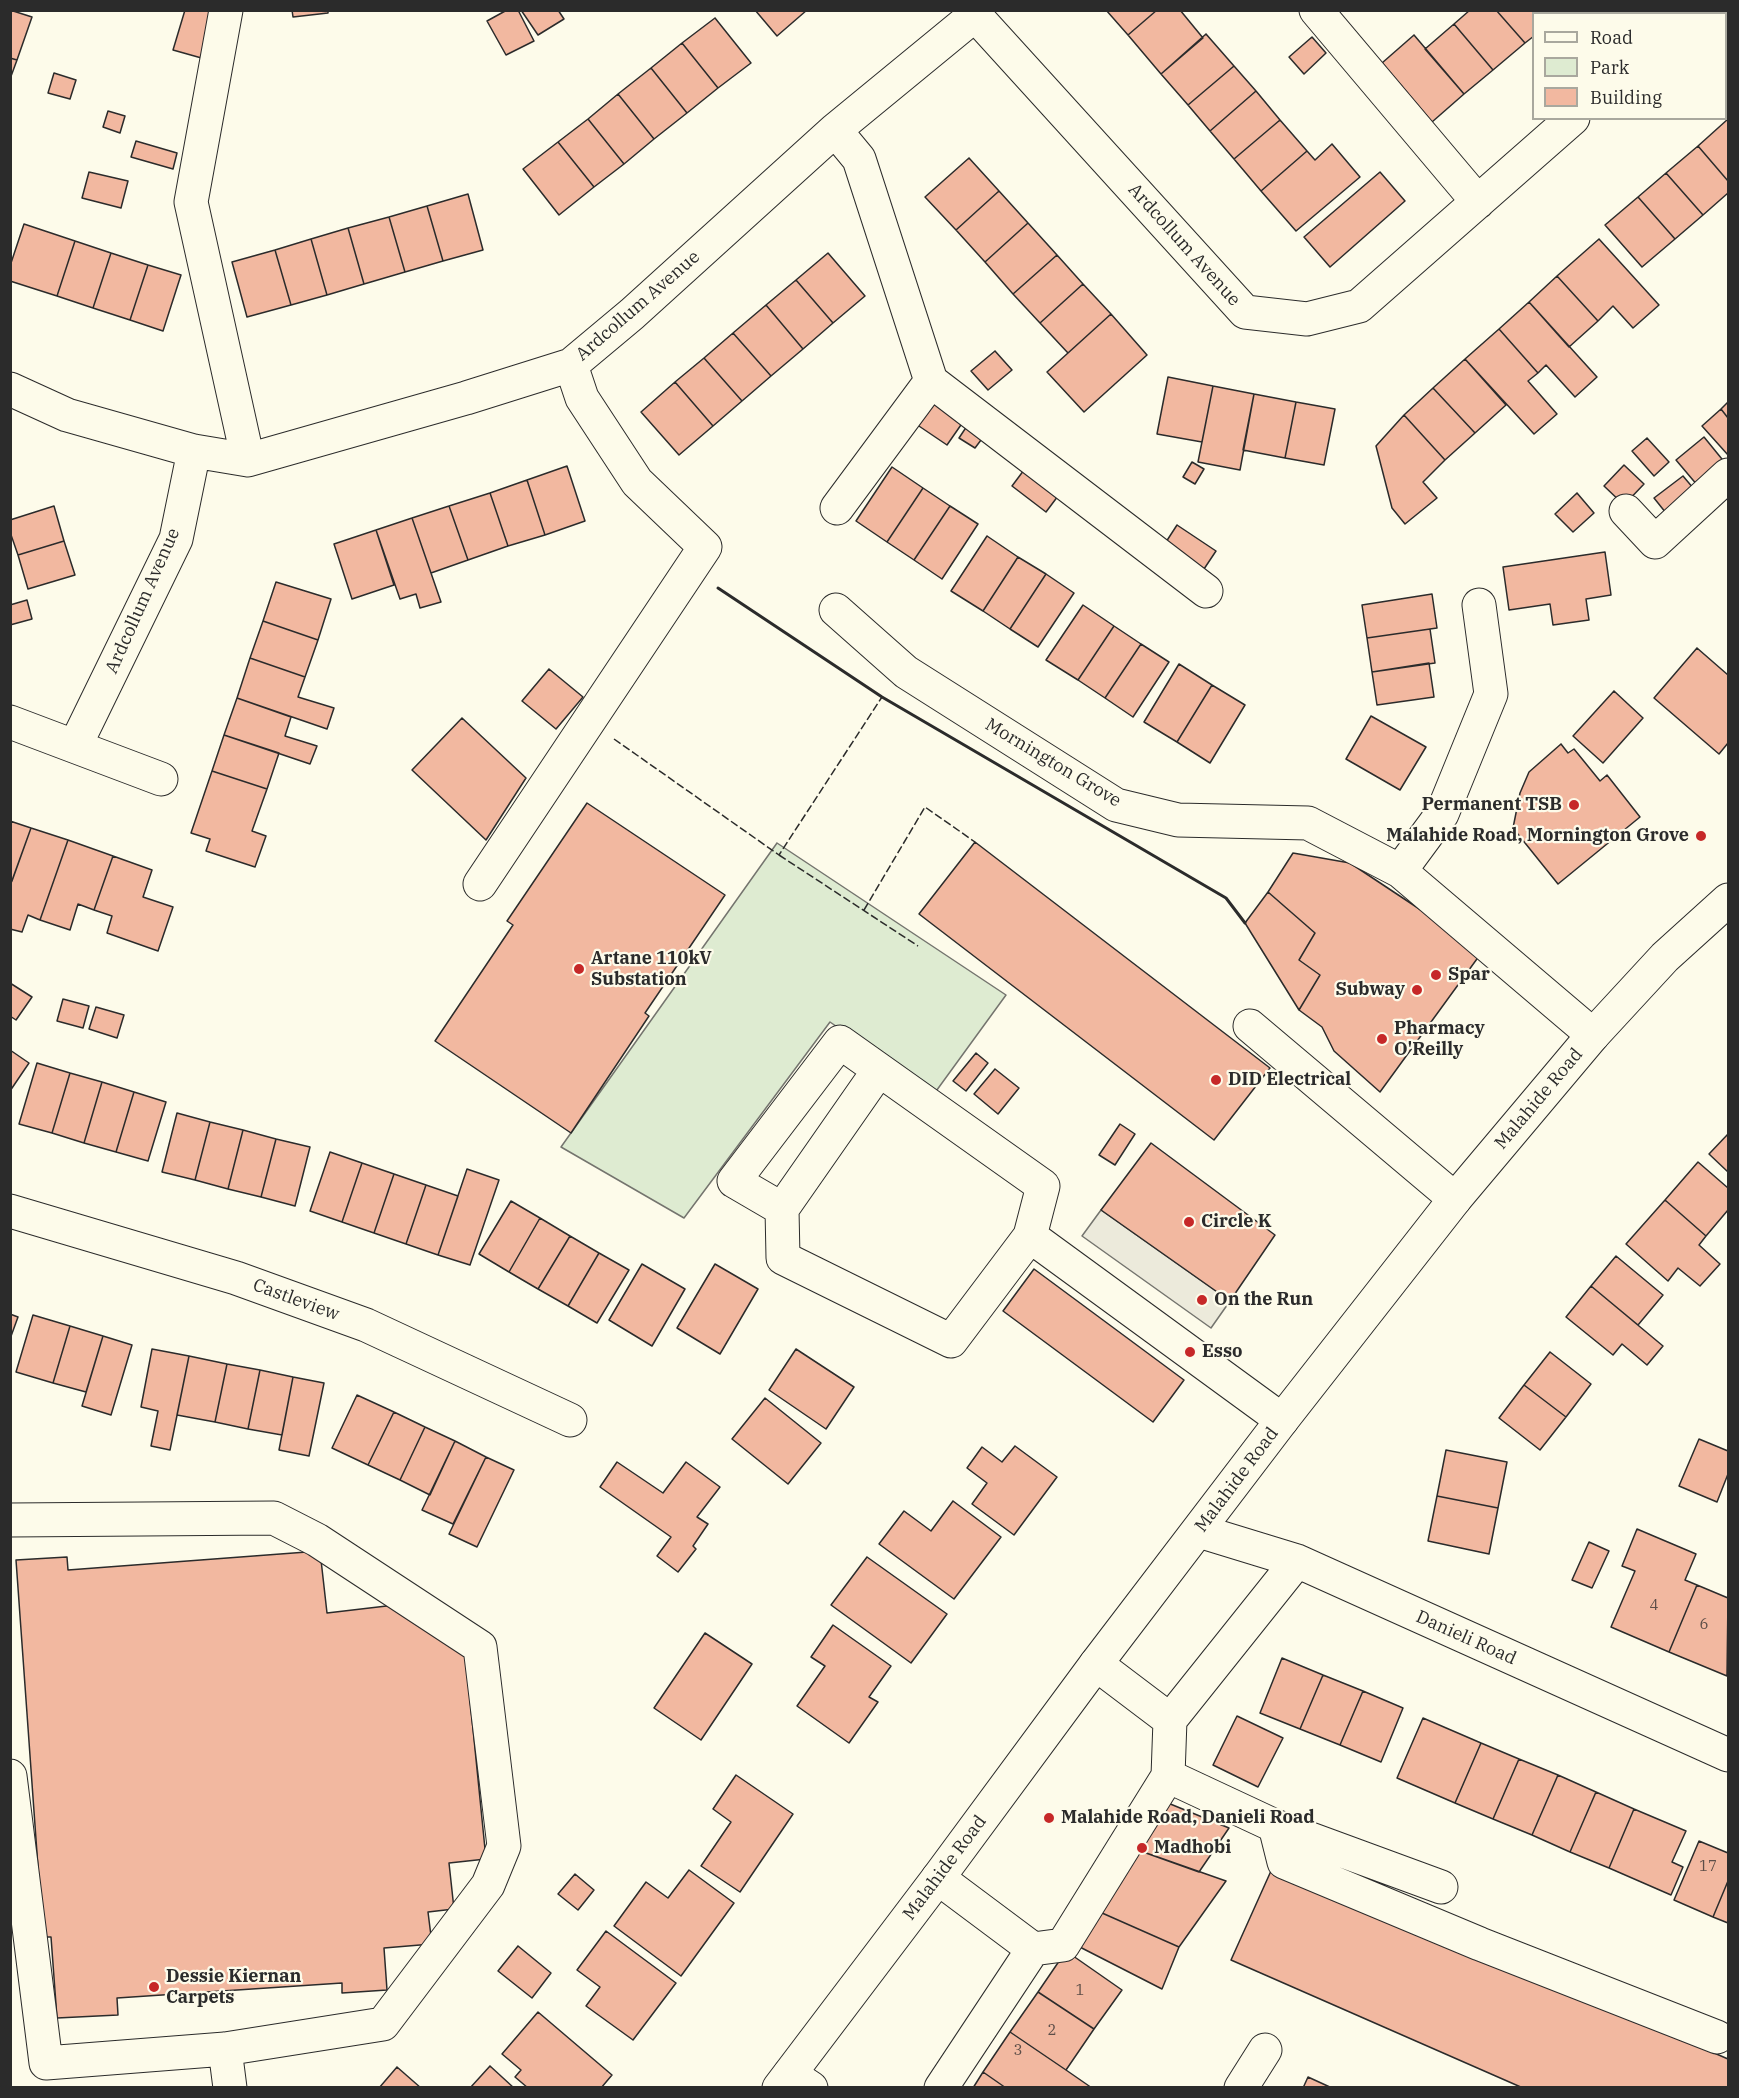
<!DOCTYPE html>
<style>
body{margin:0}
#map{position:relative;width:1739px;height:2098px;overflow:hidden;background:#fdfbea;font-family:"IBM Plex Serif",serif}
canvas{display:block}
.frame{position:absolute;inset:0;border:12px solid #2b2b2b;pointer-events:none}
.legend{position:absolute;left:1532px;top:12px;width:195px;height:108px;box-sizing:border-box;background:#fdfbea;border:2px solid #a9a89e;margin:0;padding:8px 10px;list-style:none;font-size:18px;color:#2b2b2b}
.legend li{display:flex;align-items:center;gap:12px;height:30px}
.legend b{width:30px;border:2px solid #a9a89e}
</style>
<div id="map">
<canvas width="1739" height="2098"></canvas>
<div class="frame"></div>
<ul class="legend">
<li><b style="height:8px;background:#fdfbea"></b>Road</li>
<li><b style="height:16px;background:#deebd1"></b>Park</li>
<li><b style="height:16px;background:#f2b8a0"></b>Building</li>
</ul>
</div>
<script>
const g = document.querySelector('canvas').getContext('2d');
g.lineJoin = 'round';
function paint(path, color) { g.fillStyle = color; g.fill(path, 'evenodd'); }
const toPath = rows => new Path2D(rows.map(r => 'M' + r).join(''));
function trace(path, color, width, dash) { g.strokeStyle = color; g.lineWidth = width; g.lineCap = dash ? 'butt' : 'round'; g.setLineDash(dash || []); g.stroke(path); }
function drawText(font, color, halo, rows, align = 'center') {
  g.font = font + ' "IBM Plex Serif",serif'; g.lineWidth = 4.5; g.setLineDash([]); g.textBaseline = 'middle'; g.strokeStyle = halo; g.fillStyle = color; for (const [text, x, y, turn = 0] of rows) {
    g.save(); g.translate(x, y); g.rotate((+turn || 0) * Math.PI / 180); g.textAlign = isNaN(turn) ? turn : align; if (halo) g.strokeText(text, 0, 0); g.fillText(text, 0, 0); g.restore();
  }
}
const green = toPath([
 [777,843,1006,995,934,1094,830,1022,684,1218,561,1147,777,843]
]);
paint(green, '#deebd1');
trace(green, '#74746e', 1.5);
const parking = toPath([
 [1101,1210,1230,1301,1211,1328,1082,1236,1101,1210]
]);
paint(parking, '#eceadb');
trace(parking, '#74746e', 1.5);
const building = toPath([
 [10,10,32,17,17,60,10,58,10,10],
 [185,10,208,10,215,13,205,59,173,50,185,10],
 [292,10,328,10,328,13,293,17,292,10],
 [507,10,518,10,534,41,506,55,487,21,507,10],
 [521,10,558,10,564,19,538,35,521,10],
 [755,10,807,10,777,36,755,10],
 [1106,10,1157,10,1128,35,1106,10],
 [1157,10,1180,10,1203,38,1161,74,1128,35,1157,10],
 [1470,10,1496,10,1525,43,1493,70,1454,24,1470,10],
 [1496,10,1549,10,1551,14,1534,14,1534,36,1525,43,1496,10],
 [715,18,751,63,718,88,682,43,715,18],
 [1454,24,1493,70,1464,94,1425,49,1454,24],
 [1206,34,1234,66,1188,105,1161,74,1206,34],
 [1414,35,1464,94,1432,122,1382,63,1414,35],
 [1312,37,1326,53,1304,74,1289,57,1312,37],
 [682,43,718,88,687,113,651,68,682,43],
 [10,58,17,60,10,79,10,58],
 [1234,66,1256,91,1210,131,1188,105,1234,66],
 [651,68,687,113,654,139,618,94,651,68],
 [54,73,76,80,70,99,48,93,54,73],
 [1256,91,1280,120,1234,159,1210,131,1256,91],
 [618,94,654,139,624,164,588,119,618,94],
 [108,111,125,116,120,133,103,127,108,111],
 [588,119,624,164,594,187,558,142,588,119],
 [1728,119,1728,181,1698,146,1728,119],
 [1280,120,1307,151,1261,191,1234,159,1280,120],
 [136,141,177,153,173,169,131,157,136,141],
 [558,142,594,187,559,215,523,169,558,142],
 [1332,144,1360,177,1296,231,1261,191,1307,151,1315,160,1332,144],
 [1698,146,1728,181,1728,193,1703,215,1666,173,1698,146],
 [969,158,999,191,956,230,925,197,969,158],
 [89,172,128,181,121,208,82,198,89,172],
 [1380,172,1405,201,1330,267,1304,237,1380,172],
 [1666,173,1703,215,1675,239,1638,197,1666,173],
 [999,191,1028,223,985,262,956,230,999,191],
 [468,194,483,250,443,261,427,206,468,194],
 [1638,197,1675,239,1642,267,1605,225,1638,197],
 [427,206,443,261,405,272,389,217,427,206],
 [389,217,405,272,364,284,348,228,389,217],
 [1028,223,1057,255,1013,294,985,262,1028,223],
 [24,224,75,241,57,296,10,281,10,266,24,224],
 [348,228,364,284,327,295,311,239,348,228],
 [311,239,327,295,291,305,275,250,311,239],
 [1599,239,1659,305,1633,328,1613,306,1598,321,1557,276,1599,239],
 [75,241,111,253,93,308,57,296,75,241],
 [275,250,291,305,247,317,232,262,275,250],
 [111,253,148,265,130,320,93,308,111,253],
 [828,253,865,296,833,323,796,280,828,253],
 [1057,255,1083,284,1040,323,1013,294,1057,255],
 [148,265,181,275,163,331,130,320,148,265],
 [1557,276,1598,321,1569,347,1529,302,1557,276],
 [796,280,833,323,803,349,766,305,796,280],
 [1083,284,1111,314,1068,353,1040,323,1083,284],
 [1529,302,1597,377,1575,397,1546,365,1538,373,1499,329,1529,302],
 [766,305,803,349,771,376,733,333,766,305],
 [1111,314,1147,355,1084,412,1047,372,1111,314],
 [1499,329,1538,373,1528,381,1557,414,1534,434,1465,359,1499,329],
 [733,333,771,376,742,401,704,358,733,333],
 [995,351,1012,370,988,390,971,371,995,351],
 [704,358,742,401,713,426,675,382,704,358],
 [1465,359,1506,405,1475,433,1433,388,1465,359],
 [1168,377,1213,386,1202,442,1157,434,1168,377],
 [675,382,713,426,679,455,641,412,675,382],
 [1213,386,1254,394,1240,470,1198,462,1213,386],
 [1433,388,1475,433,1445,460,1404,415,1433,388],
 [1254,394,1296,402,1285,458,1243,450,1254,394],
 [926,396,963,422,947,445,910,420,926,396],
 [1296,402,1335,409,1324,465,1285,458,1296,402],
 [1728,402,1728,418,1721,409,1728,402],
 [1721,409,1728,418,1728,455,1702,426,1721,409],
 [1404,415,1445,460,1423,482,1437,498,1405,524,1392,508,1376,446,1404,415],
 [967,426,984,436,975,448,959,438,967,426],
 [1704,437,1726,464,1698,486,1676,460,1704,437],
 [1647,438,1669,462,1654,476,1632,451,1647,438],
 [1192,462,1204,469,1195,484,1183,477,1192,462],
 [1624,465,1644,484,1624,505,1604,486,1624,465],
 [567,466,585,521,545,535,527,480,567,466],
 [1027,466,1061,492,1046,512,1012,486,1027,466],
 [892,467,923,488,887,542,856,521,892,467],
 [1683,476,1699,495,1670,518,1654,498,1683,476],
 [527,480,545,535,508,546,490,493,527,480],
 [923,488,950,506,914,560,887,542,923,488],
 [490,493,508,546,468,560,449,506,490,493],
 [1577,493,1594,513,1573,532,1555,514,1577,493],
 [54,506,64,541,18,555,10,532,10,520,54,506],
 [449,506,468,560,431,573,412,518,449,506],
 [950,506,978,524,942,579,914,560,950,506],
 [412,518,441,602,420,608,416,594,400,599,376,530,412,518],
 [1177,525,1216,551,1204,569,1166,542,1177,525],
 [376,530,394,585,352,599,334,544,376,530],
 [987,536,1018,557,983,611,951,591,987,536],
 [64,541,75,575,28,589,18,555,64,541],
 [1605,552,1611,595,1586,599,1589,620,1553,625,1550,604,1509,610,1503,567,1605,552],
 [1018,557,1046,574,1010,629,983,611,1018,557],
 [1046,574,1074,593,1038,647,1010,629,1046,574],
 [276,582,331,599,318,640,263,621,276,582],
 [1432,594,1437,628,1367,638,1362,605,1432,594],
 [27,600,32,619,10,625,10,605,27,600],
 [1083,605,1114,626,1078,680,1046,660,1083,605],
 [263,621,318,640,305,677,250,658,263,621],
 [1114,626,1141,644,1105,698,1078,680,1114,626],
 [1430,629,1435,663,1372,672,1367,638,1430,629],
 [1141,644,1169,662,1133,717,1105,698,1141,644],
 [1697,648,1728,675,1728,743,1719,754,1654,698,1697,648],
 [250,658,305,677,298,697,334,708,327,729,237,698,250,658],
 [1429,663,1434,697,1377,705,1372,672,1429,663],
 [1179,664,1212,685,1177,742,1144,722,1179,664],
 [549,669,583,697,556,729,522,701,549,669],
 [1212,685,1245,705,1210,763,1177,742,1212,685],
 [1614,691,1643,718,1603,763,1573,736,1614,691],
 [237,698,291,717,285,736,317,746,310,764,224,735,237,698],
 [1371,716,1426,747,1400,790,1346,759,1371,716],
 [462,718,526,778,486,840,412,770,462,718],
 [224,735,279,753,267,789,212,771,224,735],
 [1561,744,1568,753,1574,749,1600,781,1607,775,1640,817,1558,884,1513,828,1520,793,1529,772,1561,744],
 [212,771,267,789,252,831,266,836,255,867,206,851,210,839,191,833,212,771],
 [587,803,725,895,645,1013,649,1016,571,1133,435,1041,513,925,507,921,587,803],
 [10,821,31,828,12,881,10,880,10,821],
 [31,828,68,840,40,920,28,915,22,932,10,929,10,886,31,828],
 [68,840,113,856,94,910,78,904,70,930,40,920,68,840],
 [975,842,1270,1068,1214,1140,919,914,975,842],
 [1293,853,1350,863,1433,918,1482,952,1380,1092,1334,1051,1322,1027,1299,1010,1320,975,1299,960,1315,933,1268,892,1293,853],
 [113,856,152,870,143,897,173,907,158,951,107,933,112,916,94,910,113,856],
 [1268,892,1315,933,1299,960,1320,975,1299,1010,1245,923,1268,892],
 [10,983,32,997,16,1020,10,1016,10,983],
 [63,999,89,1006,83,1028,57,1021,63,999],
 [96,1007,124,1015,117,1038,89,1029,96,1007],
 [10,1050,29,1063,10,1091,10,1050],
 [976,1053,988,1063,966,1091,953,1081,976,1053],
 [37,1063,70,1073,52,1133,19,1124,37,1063],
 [995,1069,1019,1088,998,1114,974,1094,995,1069],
 [70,1073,102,1082,84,1143,52,1133,70,1073],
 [102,1082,134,1092,116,1152,84,1143,102,1082],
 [134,1092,166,1102,148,1161,116,1152,134,1092],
 [177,1113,210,1122,195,1180,162,1172,177,1113],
 [210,1122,243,1130,228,1189,195,1180,210,1122],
 [1120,1124,1135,1134,1115,1165,1099,1155,1120,1124],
 [243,1130,276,1139,261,1197,228,1189,243,1130],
 [1728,1134,1728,1172,1709,1154,1728,1134],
 [276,1139,310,1147,295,1206,261,1197,276,1139],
 [1151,1143,1275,1235,1230,1301,1101,1210,1151,1143],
 [330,1152,362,1163,342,1222,310,1211,330,1152],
 [1698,1162,1728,1188,1728,1210,1706,1236,1665,1200,1698,1162],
 [362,1163,394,1174,374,1233,342,1222,362,1163],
 [467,1169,499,1180,470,1265,438,1255,467,1169],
 [394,1174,426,1185,406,1244,374,1233,394,1174],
 [426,1185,458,1196,438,1255,406,1244,426,1185],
 [1665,1200,1706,1236,1699,1245,1720,1264,1700,1286,1678,1268,1668,1281,1626,1244,1665,1200],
 [511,1201,540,1218,509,1272,479,1254,511,1201],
 [540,1218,570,1236,538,1289,509,1272,540,1218],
 [570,1236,599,1253,568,1306,538,1289,570,1236],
 [599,1253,629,1270,597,1323,568,1306,599,1253],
 [1616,1256,1663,1295,1638,1325,1591,1286,1616,1256],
 [642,1264,685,1289,652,1346,609,1320,642,1264],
 [715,1264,758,1289,720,1354,677,1328,715,1264],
 [1034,1269,1184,1380,1153,1422,1003,1311,1034,1269],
 [1591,1286,1663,1346,1647,1365,1622,1344,1613,1355,1566,1317,1591,1286],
 [10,1314,18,1317,10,1339,10,1314],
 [33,1315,70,1326,53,1383,16,1372,33,1315],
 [70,1326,103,1336,86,1392,53,1383,70,1326],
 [103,1336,132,1345,111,1415,82,1406,103,1336],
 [152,1349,189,1356,170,1450,151,1446,158,1411,141,1407,152,1349],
 [796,1349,854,1387,826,1429,769,1390,796,1349],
 [1550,1352,1591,1384,1566,1417,1524,1385,1550,1352],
 [189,1356,227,1364,215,1422,177,1415,189,1356],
 [227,1364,260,1370,248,1429,215,1422,227,1364],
 [260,1370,293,1377,282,1435,248,1429,260,1370],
 [293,1377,324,1383,309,1456,279,1450,293,1377],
 [1524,1385,1566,1417,1540,1450,1499,1418,1524,1385],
 [357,1395,394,1412,368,1465,332,1448,357,1395],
 [765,1398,821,1443,788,1484,732,1439,765,1398],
 [394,1412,425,1427,400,1480,368,1465,394,1412],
 [425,1427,455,1441,430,1495,400,1480,425,1427],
 [1699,1439,1728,1451,1728,1474,1717,1502,1679,1486,1699,1439],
 [455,1441,486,1457,453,1524,422,1510,455,1441],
 [1015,1446,1057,1477,1014,1535,972,1504,987,1483,967,1468,982,1447,1002,1462,1015,1446],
 [1446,1450,1507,1462,1498,1508,1437,1496,1446,1450],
 [486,1457,514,1470,477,1547,449,1534,486,1457],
 [617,1462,663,1493,686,1462,720,1487,697,1517,708,1524,693,1546,696,1549,678,1572,657,1556,671,1537,600,1487,617,1462],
 [1437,1496,1498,1508,1489,1554,1428,1541,1437,1496],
 [953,1501,1001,1537,954,1599,879,1544,904,1511,931,1531,953,1501],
 [1637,1529,1696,1554,1685,1580,1697,1585,1669,1652,1611,1627,1635,1571,1622,1566,1637,1529],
 [1589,1542,1609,1551,1592,1588,1572,1580,1589,1542],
 [320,1551,327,1613,395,1605,465,1649,486,1859,449,1863,454,1909,428,1912,432,1944,384,1948,387,1990,342,1993,342,1983,117,1998,118,2015,57,2018,51,1937,43,1937,16,1560,67,1557,68,1570,320,1551],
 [867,1557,947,1614,911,1663,831,1605,867,1557],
 [1697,1585,1728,1598,1727,1676,1669,1652,1697,1585],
 [833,1625,891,1666,869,1697,878,1702,849,1743,797,1706,825,1666,811,1657,833,1625],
 [705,1633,752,1664,701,1740,654,1708,705,1633],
 [1282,1658,1323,1675,1300,1729,1260,1713,1282,1658],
 [1323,1675,1363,1691,1340,1745,1300,1729,1323,1675],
 [1363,1691,1403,1708,1381,1762,1340,1745,1363,1691],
 [1237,1716,1283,1738,1258,1787,1213,1765,1237,1716],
 [1423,1718,1481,1743,1455,1803,1397,1778,1423,1718],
 [1481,1743,1519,1759,1493,1819,1455,1803,1481,1743],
 [1519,1759,1558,1775,1532,1835,1493,1819,1519,1759],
 [736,1775,793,1814,740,1892,701,1866,731,1822,713,1809,736,1775],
 [1558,1775,1596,1792,1570,1852,1532,1835,1558,1775],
 [1596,1792,1634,1809,1609,1868,1570,1852,1596,1792],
 [1163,1801,1229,1828,1199,1872,1132,1848,1163,1801],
 [1634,1809,1686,1831,1672,1862,1683,1867,1671,1895,1609,1868,1634,1809],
 [1699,1841,1728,1853,1728,1881,1713,1917,1674,1900,1699,1841],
 [1132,1848,1226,1881,1179,1947,1093,1909,1132,1848],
 [1275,1862,1728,2059,1728,2088,1523,2088,1231,1960,1275,1862],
 [689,1870,734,1903,681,1976,614,1926,646,1882,668,1898,689,1870],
 [575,1874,594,1890,578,1910,558,1894,575,1874],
 [1728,1881,1728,1923,1713,1917,1728,1881],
 [1093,1909,1179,1947,1162,1989,1070,1942,1093,1909],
 [606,1931,676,1983,633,2040,586,2006,600,1987,577,1970,606,1931],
 [518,1946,551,1973,532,1998,498,1971,518,1946],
 [1066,1951,1122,1990,1094,2029,1038,1992,1066,1951],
 [1038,1992,1094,2029,1066,2070,1010,2032,1038,1992],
 [538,2012,612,2075,601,2088,528,2088,515,2077,521,2070,502,2054,538,2012],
 [1010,2032,1066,2070,1092,2088,1006,2088,983,2072,1010,2032],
 [490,2066,514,2088,470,2088,490,2066],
 [397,2067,421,2088,379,2088,397,2067],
 [983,2072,1006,2088,973,2088,983,2072],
 [1308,2077,1332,2088,1303,2088,1308,2077]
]);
paint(building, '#f2b8a0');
trace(building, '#2b2b2b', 1.5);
const minor = toPath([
 [226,10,191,202,248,460],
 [1316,10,1478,202],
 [1693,14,1696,10],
 [1726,60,1728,64],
 [835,130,859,159,931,381,1206,591],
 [10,389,67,415,194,451,248,460,466,398,571,365,632,314,835,130,975,15,1245,312,1307,319,1359,306,1573,118],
 [837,508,931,381],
 [1626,511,1655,542,1728,475],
 [836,610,906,672,1116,805,1178,820,1308,823,1400,871,1593,1035],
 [10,722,161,779],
 [75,746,176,539,194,451],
 [1400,871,1442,814,1491,694,1479,605],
 [480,884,705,547,637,482,582,398,571,365],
 [1250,1026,1455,1199],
 [782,1209,879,1070],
 [10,1211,236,1278,366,1325,570,1420],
 [1030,1236,1043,1186,840,1042,734,1181,782,1209,783,1258,951,1341,1030,1236,1282,1420],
 [10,1520,274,1518,317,1540,480,1647,504,1846,488,1885,383,2024,225,2049,46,2063,10,1776],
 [1199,1531,1297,1561,1728,1755],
 [1170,1720,1297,1561],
 [1168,1776,1275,1826,1284,1862,1480,1944,1717,2037],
 [1275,1826,1441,1887],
 [938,1878,1033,1949,941,2088],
 [1033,1949,1063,1945,1168,1776,1170,1720,1096,1664],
 [225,2049,230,2088],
 [790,2074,811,2088],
 [1241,2088,1265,2050]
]);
const major = toPath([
 [779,2088,938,1878,1096,1664,1282,1420,1455,1199,1593,1035,1665,957,1728,900]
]);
trace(minor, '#2b2b2b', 35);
trace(major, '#2b2b2b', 35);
trace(minor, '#fdfbea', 33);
trace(major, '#fdfbea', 33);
trace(toPath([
 [614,739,779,855,882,697],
 [779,855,918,946],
 [864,910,925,807,975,842]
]), '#2b2b2b', 1.5, [8, 3]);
trace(toPath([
 [718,588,882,697,1226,898,1245,923]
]), '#2b2b2b', 3);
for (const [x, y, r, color] of [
 [1574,805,6,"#c62828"],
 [1701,836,6,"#c62828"],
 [579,969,6,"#c62828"],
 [1436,975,6,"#c62828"],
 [1417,990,6,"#c62828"],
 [1382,1039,6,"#c62828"],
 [1216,1080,6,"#c62828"],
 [1189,1222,6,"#c62828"],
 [1202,1300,6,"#c62828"],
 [1190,1352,6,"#c62828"],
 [1049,1818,6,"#c62828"],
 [1142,1848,6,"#c62828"],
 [154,1987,6,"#c62828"]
]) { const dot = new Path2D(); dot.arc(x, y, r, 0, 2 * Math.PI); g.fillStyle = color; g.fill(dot); trace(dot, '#fdfbea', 2); }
drawText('15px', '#5d4e48', null, [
 ["4",1654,1606],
 ["6",1704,1625],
 ["17",1708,1867],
 ["1",1080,1991],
 ["2",1052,2031],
 ["3",1018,2051]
]);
drawText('18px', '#2b2b2b', '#fdfbea', [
 ["Ardcollum Avenue",1184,245,48],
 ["Ardcollum Avenue",638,306,-41],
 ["Ardcollum Avenue",143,601,-66],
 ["Mornington Grove",1053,763,31],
 ["Malahide Road",1539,1099,-50],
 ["Castleview",296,1300,20],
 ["Malahide Road",1237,1480,-53],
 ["Danieli Road",1466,1638,24],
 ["Malahide Road",945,1868,-53]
]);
drawText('bold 18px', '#2b2b2b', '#fdfbea', [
 ["Permanent TSB",1562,805,"right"],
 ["Malahide Road, Mornington Grove",1689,836,"right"],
 ["Artane 110kV",591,959],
 ["Substation",591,980],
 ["Spar",1448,975],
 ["Subway",1405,990,"right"],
 ["Pharmacy",1394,1029],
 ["O'Reilly",1394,1050],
 ["DID Electrical",1228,1080],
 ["Circle K",1201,1222],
 ["On the Run",1214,1300],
 ["Esso",1202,1352],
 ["Malahide Road, Danieli Road",1061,1818],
 ["Madhobi",1154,1848],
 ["Dessie Kiernan",166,1977],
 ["Carpets",166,1998]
], 'left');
</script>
